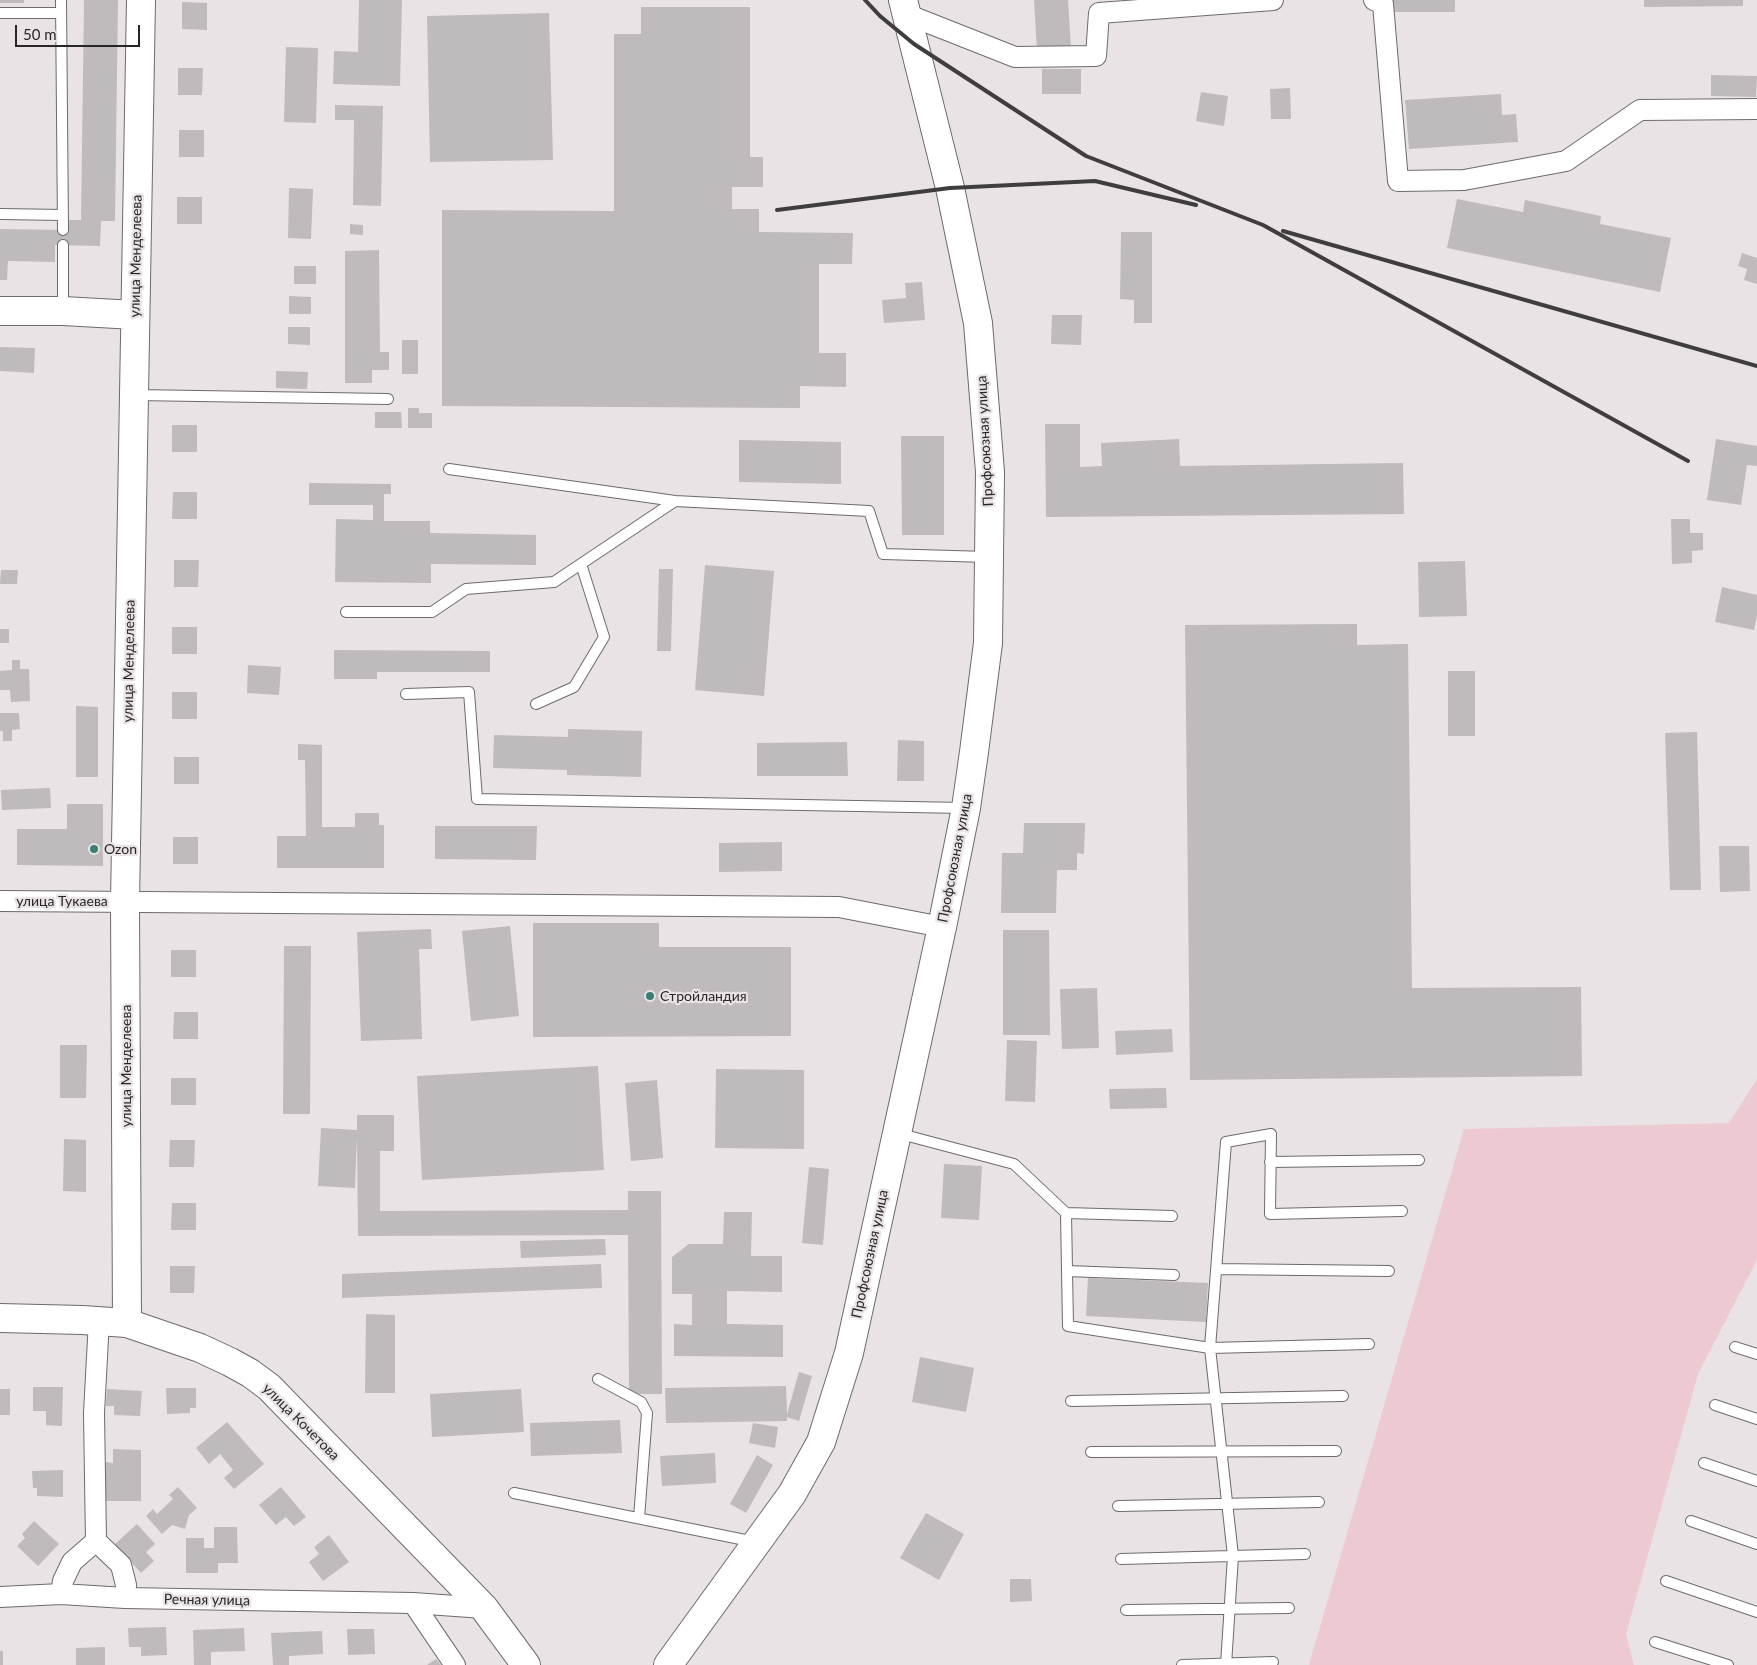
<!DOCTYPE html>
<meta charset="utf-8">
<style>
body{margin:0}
#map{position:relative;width:1757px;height:1665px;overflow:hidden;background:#e9e3e5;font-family:Lato,sans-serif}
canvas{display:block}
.scale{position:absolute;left:15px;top:25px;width:125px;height:22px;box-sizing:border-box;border:2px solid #282626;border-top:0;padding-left:6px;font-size:15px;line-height:18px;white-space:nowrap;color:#282626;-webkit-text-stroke:4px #e9e3e5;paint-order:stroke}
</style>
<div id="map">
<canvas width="1757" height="1665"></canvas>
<div class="scale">50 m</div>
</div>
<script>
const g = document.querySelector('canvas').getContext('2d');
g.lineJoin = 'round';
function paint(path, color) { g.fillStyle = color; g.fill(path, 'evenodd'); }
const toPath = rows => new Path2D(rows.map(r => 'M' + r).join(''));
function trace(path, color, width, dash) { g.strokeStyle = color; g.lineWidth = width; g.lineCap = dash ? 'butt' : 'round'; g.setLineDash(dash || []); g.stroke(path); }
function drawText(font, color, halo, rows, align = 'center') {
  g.font = font + ' Lato,sans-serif'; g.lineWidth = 4.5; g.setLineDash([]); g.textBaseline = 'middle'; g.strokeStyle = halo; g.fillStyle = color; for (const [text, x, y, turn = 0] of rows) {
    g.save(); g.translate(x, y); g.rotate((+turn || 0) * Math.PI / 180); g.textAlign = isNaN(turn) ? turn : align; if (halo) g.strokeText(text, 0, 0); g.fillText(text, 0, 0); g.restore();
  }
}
paint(toPath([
 [1757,1079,1757,1260,1698,1374,1626,1634,1634,1665,1309,1665,1464,1129,1729,1123]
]), '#edcad1');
paint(toPath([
 [0,0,24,0,24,3,0,3],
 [84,0,118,0,115,221,101,221,100,246,55,245,55,262,8,261,7,280,0,280,0,229,67,230,68,220,81,220],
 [359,0,402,0,400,86,333,84,334,51,358,52],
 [1034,0,1068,0,1071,48,1037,50],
 [1392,0,1455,0,1455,12,1392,12],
 [1644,0,1743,0,1743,6,1644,7],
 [182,2,207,3,207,30,182,29],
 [641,7,750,7,750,157,763,157,763,187,732,187,732,209,759,209,759,232,853,233,852,264,819,264,819,353,846,353,846,387,800,386,800,408,442,406,442,210,614,211,614,34,641,34],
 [549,13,553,160,430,162,427,16],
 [286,47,318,48,316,123,284,122],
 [178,68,203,68,202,95,178,95],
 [1042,69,1081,69,1081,94,1042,94],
 [1711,75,1757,76,1756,97,1711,96],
 [1290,88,1291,119,1271,119,1270,89],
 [1201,92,1228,96,1224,126,1196,121],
 [1501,94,1502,115,1516,114,1518,142,1409,149,1405,100],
 [335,105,383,106,381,206,353,205,354,120,335,120],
 [179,130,204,130,204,157,179,157],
 [289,188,313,189,311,239,288,238],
 [177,197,202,197,202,224,177,224],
 [1457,199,1523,212,1525,200,1601,216,1600,224,1671,238,1660,292,1447,248],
 [350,224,363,225,363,235,350,234],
 [1121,232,1152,232,1152,323,1134,323,1134,300,1120,299],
 [379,250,380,352,389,352,389,370,372,370,372,383,345,383,345,251],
 [1742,253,1757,258,1757,284,1744,280,1747,269,1738,266],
 [294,266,316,266,316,284,294,284],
 [922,282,925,320,884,323,882,300,906,298,905,283],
 [289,296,311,297,311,314,289,314],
 [1052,315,1082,315,1081,345,1051,344],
 [288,327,310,327,310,345,288,344],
 [402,340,418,340,418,374,402,374],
 [0,347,35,348,34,373,0,371],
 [276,371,308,372,307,389,276,388],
 [408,408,419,408,419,413,432,413,432,428,408,428],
 [375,412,401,412,402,428,375,428],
 [1045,424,1080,424,1080,467,1102,466,1101,443,1179,439,1180,466,1403,463,1404,514,1046,517],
 [172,425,197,425,197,452,172,452],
 [901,436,944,436,944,535,902,535],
 [1716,439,1757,446,1757,466,1747,465,1741,505,1707,500],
 [739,440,841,442,841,484,739,482],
 [309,483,391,484,391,494,384,494,384,521,430,521,430,533,536,535,536,565,431,564,431,583,335,582,336,519,373,520,373,505,309,505],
 [173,492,197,492,197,519,172,519],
 [1671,519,1690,519,1690,533,1703,533,1703,550,1692,551,1692,563,1672,564],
 [174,560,199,560,198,587,174,587],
 [1465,561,1467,616,1419,617,1418,562],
 [705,565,774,571,764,696,695,690],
 [659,569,673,569,671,651,657,651],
 [1,570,18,570,17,584,0,584],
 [1722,587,1757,595,1757,615,1754,630,1715,622],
 [1357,624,1357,645,1408,644,1412,988,1581,987,1582,1076,1190,1080,1185,625],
 [172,627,197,627,197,654,172,654],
 [0,629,9,629,9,643,0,643],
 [334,650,490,651,490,672,377,672,377,679,334,679],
 [12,660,20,660,20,669,29,669,30,701,11,702,10,690,0,690,0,671,12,670],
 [248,665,281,667,279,695,247,693],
 [1448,671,1475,671,1475,736,1448,736],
 [172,692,197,692,197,719,172,719],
 [76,706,98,707,98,777,76,777],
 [0,713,19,713,20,729,12,730,12,741,3,741,3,731,0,731],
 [568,729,642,731,641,777,567,775,567,770,493,768,494,735,568,737],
 [1697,732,1701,890,1670,890,1665,733],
 [898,740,924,741,924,781,897,781],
 [847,742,848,776,757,776,757,743],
 [298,744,322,745,322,827,355,827,355,813,379,813,379,825,384,825,384,868,277,868,277,836,306,836,305,760,298,760],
 [174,757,199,757,199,784,174,784],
 [50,788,51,808,2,810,1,790],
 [67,804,103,804,103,866,17,865,17,829,67,829],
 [1024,823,1085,823,1084,854,1077,853,1077,870,1057,870,1056,913,1001,913,1002,853,1023,853],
 [435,826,537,826,536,860,435,859],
 [173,837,198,837,198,864,173,864],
 [782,842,782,871,719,872,719,843],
 [1719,846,1749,846,1750,891,1720,892],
 [533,923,659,923,659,947,791,947,791,1036,533,1037],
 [510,926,519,1016,471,1021,462,931],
 [431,929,432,949,419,949,422,1039,361,1041,357,932],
 [1003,930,1049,930,1050,1035,1003,1035],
 [284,946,311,946,310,1114,283,1114],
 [171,950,196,950,196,977,171,977],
 [1097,988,1099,1048,1062,1049,1060,989],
 [174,1012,198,1012,198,1039,173,1039],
 [1172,1029,1173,1052,1116,1055,1115,1031],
 [1007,1040,1037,1041,1035,1102,1005,1101],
 [60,1045,87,1045,86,1098,60,1098],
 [598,1066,604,1170,422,1180,417,1076],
 [716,1069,804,1070,804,1149,715,1148],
 [171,1078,196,1078,196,1105,171,1105],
 [657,1080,663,1158,631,1161,625,1083],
 [1166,1088,1167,1108,1110,1109,1109,1089],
 [357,1115,394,1115,394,1151,380,1151,380,1211,628,1210,628,1191,661,1191,662,1394,629,1394,628,1235,358,1236,357,1136,355,1188,318,1186,321,1128,357,1130],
 [64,1139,86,1140,86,1192,63,1191],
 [170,1140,195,1140,194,1167,169,1167],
 [944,1164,982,1166,979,1220,941,1218],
 [809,1167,829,1169,823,1245,802,1243],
 [172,1203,196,1203,196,1230,171,1230],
 [724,1212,752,1212,751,1256,782,1256,782,1292,727,1291,727,1324,783,1325,783,1357,674,1356,674,1324,692,1325,692,1294,672,1294,672,1257,689,1244,723,1244],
 [605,1239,606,1255,521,1258,520,1241],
 [601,1264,602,1288,342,1298,342,1274],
 [170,1266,195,1266,194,1293,170,1293],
 [1088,1278,1208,1283,1206,1322,1086,1316],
 [366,1314,395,1315,395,1393,365,1393],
 [920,1357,974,1368,966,1412,912,1402],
 [799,1372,812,1376,799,1421,787,1417,787,1421,666,1423,665,1388,786,1386,787,1414],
 [33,1387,63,1387,62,1426,46,1425,46,1411,33,1411],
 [166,1388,196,1388,196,1408,190,1408,190,1413,167,1414],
 [0,1389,10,1389,10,1415,0,1415],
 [107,1389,142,1391,140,1416,114,1415,114,1406,106,1406],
 [521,1389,524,1432,432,1437,430,1394],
 [620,1420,622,1453,531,1456,530,1423],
 [227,1422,264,1464,234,1489,224,1478,233,1470,220,1454,209,1464,196,1448],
 [753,1423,778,1427,775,1448,749,1443],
 [113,1449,141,1450,141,1501,104,1501,105,1462,113,1463],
 [715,1453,716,1483,662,1486,660,1456],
 [757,1455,773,1465,746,1513,730,1504],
 [63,1470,63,1497,37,1496,37,1488,33,1488,32,1471],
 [178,1487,197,1508,189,1515,185,1529,172,1525,162,1534,146,1516,153,1509,157,1514,173,1499,169,1495],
 [281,1487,306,1517,294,1526,286,1517,276,1525,259,1505],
 [926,1513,964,1534,939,1580,900,1558],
 [34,1521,59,1544,38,1566,17,1546,25,1538,22,1534],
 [137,1524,155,1544,146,1552,154,1561,141,1573,115,1544],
 [214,1527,237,1527,238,1563,218,1563,218,1573,186,1573,186,1538,204,1538,204,1548,214,1548],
 [329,1535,349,1562,323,1581,309,1562,319,1554,314,1547],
 [1010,1579,1031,1579,1032,1601,1010,1602],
 [166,1627,167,1655,141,1656,141,1647,129,1647,128,1628],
 [244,1628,245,1651,211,1652,211,1665,194,1665,193,1630],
 [347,1629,374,1629,375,1654,348,1655],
 [322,1631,323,1654,289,1656,289,1665,273,1665,271,1633],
 [105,1647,105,1665,76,1665,76,1648],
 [0,1651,3,1651,3,1665,0,1665],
 [436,1659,441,1665,427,1665]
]), '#bfbabb');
const lane = toPath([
 [61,0,63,230],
 [0,13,60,13],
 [0,214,63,215],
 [63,245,63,309],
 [135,395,388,399],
 [449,469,675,501,869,511,883,554,988,557],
 [346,612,432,612,466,589,554,582,675,501],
 [406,694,469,692,477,799,965,808],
 [536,704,574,687,604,637,581,564],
 [897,1133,1014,1164,1066,1213,1068,1326,1210,1348,1233,1556,1226,1665],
 [1270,1162,1419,1160],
 [1066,1213,1172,1216],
 [1216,1269,1389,1271],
 [1067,1271,1174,1275],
 [1369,1344,1210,1348,1226,1142,1271,1134,1270,1214,1402,1211],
 [1735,1347,1757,1354],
 [598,1379,641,1402,647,1413,639,1518],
 [1071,1401,1343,1396],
 [1715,1405,1757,1419],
 [1091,1452,1336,1451],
 [1704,1463,1757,1481],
 [514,1493,755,1542],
 [1118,1506,1319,1502],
 [1691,1521,1757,1544],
 [1121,1559,1305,1554],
 [1666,1581,1757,1612],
 [1126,1610,1289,1608],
 [1655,1642,1728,1665],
 [1182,1665,1273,1662]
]);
const street = toPath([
 [1374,0,1383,4,1398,181,1464,180,1566,161,1640,110,1757,109],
 [906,14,1015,57,1096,56,1099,13,1273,0],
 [0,901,839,907,942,927],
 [99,1320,94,1413,96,1541,121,1565,126,1585,125,1598],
 [61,1594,63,1581,72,1562,96,1541],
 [0,1597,61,1594,125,1598,413,1603,455,1665],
 [413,1603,484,1608]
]);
const secondary = toPath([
 [0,311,63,311,135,315],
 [127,1323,125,901,141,0],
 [668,1665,792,1494,821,1442,849,1353,942,927,966,808,974,752,988,643,990,472,978,323,950,188,903,0]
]);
const primary = toPath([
 [0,1318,82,1320,127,1323,200,1348,230,1362,250,1373,269,1387,484,1608,526,1665]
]);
trace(lane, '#6e6a6b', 12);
trace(street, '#6e6a6b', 22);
trace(secondary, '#6e6a6b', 30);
trace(primary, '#6e6a6b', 30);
trace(lane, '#fff', 10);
trace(street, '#fff', 20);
trace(secondary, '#fff', 28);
trace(primary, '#fff', 28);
trace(toPath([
 [865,0,880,16,914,44,1086,156,1263,225,1688,461],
 [777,210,950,188,1095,181,1196,205],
 [1283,231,1757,366]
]), '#3f3d3d', 4);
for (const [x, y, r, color] of [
 [94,849,5,"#3a7f76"],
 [650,996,5,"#3a7f76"]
]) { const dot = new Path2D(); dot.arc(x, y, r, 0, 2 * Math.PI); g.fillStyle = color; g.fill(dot); trace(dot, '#e9e3e5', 2); }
drawText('14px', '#282626', '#e9e3e5', [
 ["улица Менделеева",136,256,-89],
 ["Профсоюзная улица",985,441,-93],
 ["улица Менделеева",129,661,-89],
 ["Профсоюзная улица",955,858,-79],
 ["улица Тукаева",62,901],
 ["улица Менделеева",126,1066,-90],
 ["Профсоюзная улица",870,1254,-78],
 ["улица Кочетова",301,1422,45],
 ["Речная улица",207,1600,1]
]);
drawText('14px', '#282626', '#e9e3e5', [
 ["Ozon",104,849],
 ["Стройландия",660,996]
], 'left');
</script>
